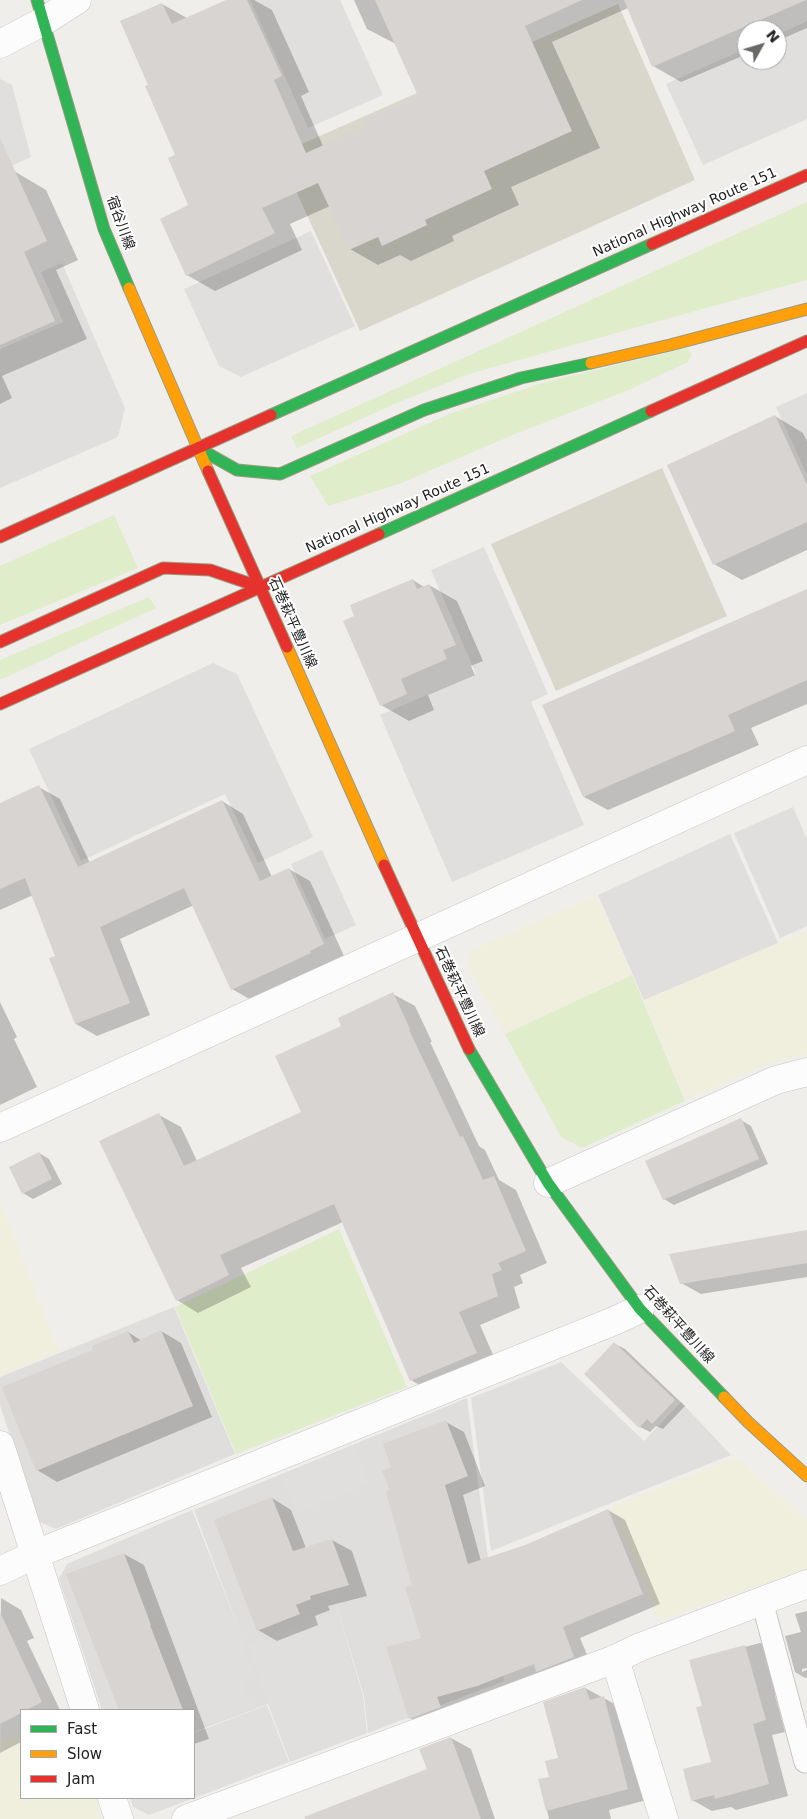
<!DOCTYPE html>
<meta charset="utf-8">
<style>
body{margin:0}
#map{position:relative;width:807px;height:1819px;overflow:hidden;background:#f0eeeb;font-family:"DejaVu Sans",sans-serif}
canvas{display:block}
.legend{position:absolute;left:20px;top:1709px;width:175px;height:90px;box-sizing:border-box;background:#fff;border:1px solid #a7a7a7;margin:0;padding:6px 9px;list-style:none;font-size:15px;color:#222}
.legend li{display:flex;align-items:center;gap:10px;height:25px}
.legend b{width:25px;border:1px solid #a7a7a7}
.north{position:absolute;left:737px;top:20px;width:50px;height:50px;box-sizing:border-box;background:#fff;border:1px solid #a7a7a7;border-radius:50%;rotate:51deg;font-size:14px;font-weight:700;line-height:20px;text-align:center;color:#222}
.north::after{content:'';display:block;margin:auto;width:18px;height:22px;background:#6a6968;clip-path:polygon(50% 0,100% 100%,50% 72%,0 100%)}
</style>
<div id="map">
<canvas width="807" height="1819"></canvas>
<ul class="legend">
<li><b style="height:6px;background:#30b455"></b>Fast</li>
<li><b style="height:6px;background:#ff9f0a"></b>Slow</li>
<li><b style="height:6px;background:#e5322d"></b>Jam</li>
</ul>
<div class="north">N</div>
</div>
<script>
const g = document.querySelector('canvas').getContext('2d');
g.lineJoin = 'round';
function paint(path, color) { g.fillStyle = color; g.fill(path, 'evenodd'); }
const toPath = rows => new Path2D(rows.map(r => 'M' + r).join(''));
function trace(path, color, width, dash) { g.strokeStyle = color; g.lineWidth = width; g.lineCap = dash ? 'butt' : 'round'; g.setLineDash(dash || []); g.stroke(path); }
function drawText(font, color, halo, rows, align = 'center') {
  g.font = font + ' "DejaVu Sans","Noto Sans JP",sans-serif'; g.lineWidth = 4; g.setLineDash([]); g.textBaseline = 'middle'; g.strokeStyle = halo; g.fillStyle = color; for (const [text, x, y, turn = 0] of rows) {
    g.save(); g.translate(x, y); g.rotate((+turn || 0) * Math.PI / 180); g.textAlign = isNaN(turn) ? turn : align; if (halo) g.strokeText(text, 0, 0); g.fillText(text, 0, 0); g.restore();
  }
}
paint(toPath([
 [174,1307,235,1454,56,1529,38,1521,0,1405,0,1377],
 [467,1398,504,1681,368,1733,364,1696,332,1591,363,1696,367,1733,290,1762,268,1704,194,1732,194,1710,102,1710,59,1579,67,1564,192,1510,243,1640,194,1510]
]), '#dfdedc');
paint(toPath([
 [618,4,695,180,360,331,279,154],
 [662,468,727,616,556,691,491,544]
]), '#d9d7cc');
paint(toPath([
 [597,895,632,974,505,1034,467,966,471,950],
 [807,930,807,1054,762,1066,686,1100,644,1000],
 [0,1200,59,1352,0,1376],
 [737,1457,807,1521,807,1569,659,1620,611,1507],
 [21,1732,21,1798,94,1798,101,1819,0,1819,0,1741]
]), '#f0efde');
paint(toPath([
 [807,202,807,280,469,374,397,403,297,448,291,436],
 [687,348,692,354,688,362,629,390,515,434,399,484,328,506,310,476,449,414,545,382],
 [114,515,138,568,0,625,0,566],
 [149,597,156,608,0,680,0,660],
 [632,975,685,1101,582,1148,561,1137,505,1034],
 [339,1229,407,1387,236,1454,175,1307]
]), '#e0edca');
paint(toPath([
 [250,0,340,0,383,95,308,128],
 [807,21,807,119,703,165,666,84,747,48,747,60,777,60,777,35],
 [0,79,12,85,31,157,0,171],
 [311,231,355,326,241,377,219,366,184,289],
 [62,263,125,408,118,437,0,488,0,349,63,322,41,272],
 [807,393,807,475,776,407],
 [484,547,548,694,531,702,584,825,452,882,380,715,476,674,431,570],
 [213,663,237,674,313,837,258,863,225,794,81,861,29,749],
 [793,807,807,839,807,926,780,938,734,833],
 [730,834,778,943,644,1000,598,895],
 [322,850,356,925,325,939,291,864],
 [561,1362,644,1441,681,1402,731,1455,491,1551,471,1398],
 [353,1445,369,1483,297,1513,281,1476],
 [192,1512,254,1674,241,1680,252,1708,202,1727,131,1538],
 [337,1612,362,1697,366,1732,291,1760,247,1646],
 [267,1705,289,1762,149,1815,133,1807,130,1798,194,1798,194,1733]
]), '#e0dfde');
paint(toPath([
 [230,0,254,0,272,10,309,92,301,96,323,146,369,125,420,97,396,44,367,29,354,0,807,0,807,28,777,41,777,30,747,30,747,54,681,82,653,66,628,8,552,42,600,148,511,187,519,205,452,236,454,241,411,261,400,255,378,265,350,249,330,206,290,224,302,250,215,291,187,275,189,206,177,155,149,85,162,4,187,18],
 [14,171,46,190,78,260,56,270,87,339,2,376,12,398,0,404,0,178],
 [775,416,803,433,807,441,807,550,742,580,714,564],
 [413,580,424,587,429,585,457,601,483,661,471,666,475,675,428,695,434,710,409,721,381,705,356,616],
 [807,590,807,704,751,728,759,745,608,810,584,797],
 [39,787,60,799,90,863,222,801,243,814,272,877,289,869,310,881,344,956,253,1001,232,989,194,905,120,939,150,1015,97,1036,76,1024,51,959,57,957,33,895,0,910,0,812],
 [393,994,415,1006,432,1042,430,1042,479,1146,485,1150,499,1180,516,1190,547,1263,520,1275,523,1283,514,1287,520,1308,480,1325,498,1366,433,1393,411,1380,343,1222,241,1268,251,1287,198,1313,177,1300,159,1115,181,1127,197,1161,303,1113,343,1026],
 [0,1002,17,1037,14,1039,37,1087,0,1105],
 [741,1120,751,1126,768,1164,674,1205,664,1199],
 [39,1153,49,1159,62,1184,33,1199,23,1193],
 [807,1232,807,1277,701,1294,681,1283],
 [161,1331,181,1343,212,1417,57,1482,37,1470,95,1350,128,1332,142,1341],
 [615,1344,625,1349,685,1406,663,1429,656,1426,650,1432,640,1427],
 [446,1422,464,1432,485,1486,463,1495,481,1561,525,1546,608,1510,625,1520,660,1604,580,1638,592,1667,427,1729,410,1718,422,1638,413,1587,391,1491,393,1468],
 [272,1498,291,1510,306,1548,332,1540,352,1551,367,1596,328,1606,330,1610,315,1616,318,1625,277,1641,258,1630],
 [124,1554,144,1565,209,1739,194,1744,194,1710,120,1710,68,1575],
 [1,1598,21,1610,34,1638,27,1641,60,1710,21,1710,21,1742,0,1753],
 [807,1611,807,1668,802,1669,802,1672,807,1670,807,1677,805,1678,795,1672,785,1636,801,1632,795,1614],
 [760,1643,780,1654,790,1691,775,1695,785,1732,772,1735,788,1796,736,1810,731,1807,712,1811,692,1800,712,1763,703,1707,691,1661],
 [585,1688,624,1709,647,1800,609,1810,611,1819,549,1819,540,1780,551,1778,560,1759],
 [451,1738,471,1749,495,1819,363,1819,428,1770]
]), '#0003');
paint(toPath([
 [226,0,247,0,282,76,274,80,306,153,367,125,365,121,418,96,375,0,582,0,525,26,572,131,484,171,492,189,425,220,427,225,382,246,378,237,349,250,318,183,262,208,275,233,186,276,160,219,188,205,168,158,175,155,145,86,148,85,120,21,162,3,172,24],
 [624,0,806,0,652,67],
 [0,138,47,241,24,252,55,321,0,345],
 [775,415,807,485,807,522,713,565,667,465],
 [413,579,417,589,429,584,456,645,443,650,447,659,401,679,407,694,380,706,343,621,354,616,350,605],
 [807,589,807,680,728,715,735,731,583,797,542,705],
 [39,785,78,867,222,800,260,881,289,868,324,944,310,951,311,953,231,990,184,888,100,927,130,1003,75,1024,49,958,55,956,25,878,0,889,0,803],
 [393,992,410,1029,409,1030,460,1137,463,1136,483,1180,494,1176,526,1251,498,1263,502,1270,492,1274,498,1296,459,1312,477,1353,410,1381,334,1204,220,1255,229,1275,176,1301,99,1141,159,1113,184,1166,301,1112,275,1056,341,1026,338,1018],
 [741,1118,759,1159,663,1200,645,1161],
 [39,1152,52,1179,22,1194,9,1167],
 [807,1230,807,1263,680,1284,669,1254],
 [161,1330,193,1406,36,1471,2,1387,93,1350,92,1346,128,1331,134,1343],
 [614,1342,675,1400,652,1424,647,1419,639,1428,584,1374],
 [446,1420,468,1476,445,1485,468,1564,525,1545,608,1509,643,1594,563,1627,574,1657,536,1672,534,1664,477,1686,437,1697,441,1707,409,1719,386,1647,421,1638,405,1587,412,1586,386,1492,390,1490,382,1471,391,1467,383,1444],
 [272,1497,293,1551,332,1539,349,1585,310,1596,311,1599,296,1605,300,1614,257,1631,214,1520],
 [124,1553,151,1625,150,1625,183,1710,119,1710,66,1574],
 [0,1612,42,1702,26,1710,21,1710,21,1713,0,1724],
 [745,1645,766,1720,753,1724,769,1784,715,1799,714,1795,691,1801,683,1769,711,1762,696,1707,702,1706,689,1660],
 [585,1687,590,1700,604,1696,628,1789,546,1811,538,1779,549,1777,545,1761,558,1758,543,1702],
 [451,1737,481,1819,305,1819,304,1817,427,1769,419,1749]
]), '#d7d4d1');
const lane = toPath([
 [762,1601,805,1762,807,1761]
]);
const street = toPath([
 [0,44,44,21,77,0],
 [0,1128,807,760],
 [548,1183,776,1080,807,1072],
 [0,1445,85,1710],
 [0,1571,36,1554,614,1321,640,1309],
 [615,1659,664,1819],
 [112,1798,119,1819],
 [186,1819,615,1659,640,1647,807,1584]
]);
const fast = toPath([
 [37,0,104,229,129,288],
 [271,415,652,244],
 [198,448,237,470,280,474,424,410,521,378,591,363],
 [379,534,651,411],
 [469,1049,548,1183,640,1309,724,1397]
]);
const slow = toPath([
 [129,288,208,471],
 [591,363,670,345,807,309],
 [287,647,384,865],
 [724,1397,748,1422,807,1476]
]);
const jam = toPath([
 [652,244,807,175],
 [651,411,807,341],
 [208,471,287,647],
 [0,537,271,415],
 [0,642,163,568,210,570,260,587],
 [0,704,379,534],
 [384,865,469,1049]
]);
trace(lane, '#c7c6c5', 23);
trace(street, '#c7c6c5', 29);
trace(fast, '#9b9b81', 13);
trace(slow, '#9b9b81', 13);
trace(jam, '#9b9b81', 13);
trace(lane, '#fdfcfc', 21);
trace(street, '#fdfcfc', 28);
trace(fast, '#30b455', 11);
trace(slow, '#ff9f0a', 11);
trace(jam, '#e5322d', 11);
drawText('14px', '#222', '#fff', [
 ["National Highway Route 151",685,213,-24],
 ["宿谷川線",120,223,70],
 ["National Highway Route 151",398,509,-24],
 ["石巻萩平豊川線",292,623,66],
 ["石巻萩平豊川線",459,992,65],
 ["石巻萩平豊川線",678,1325,48]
]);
</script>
